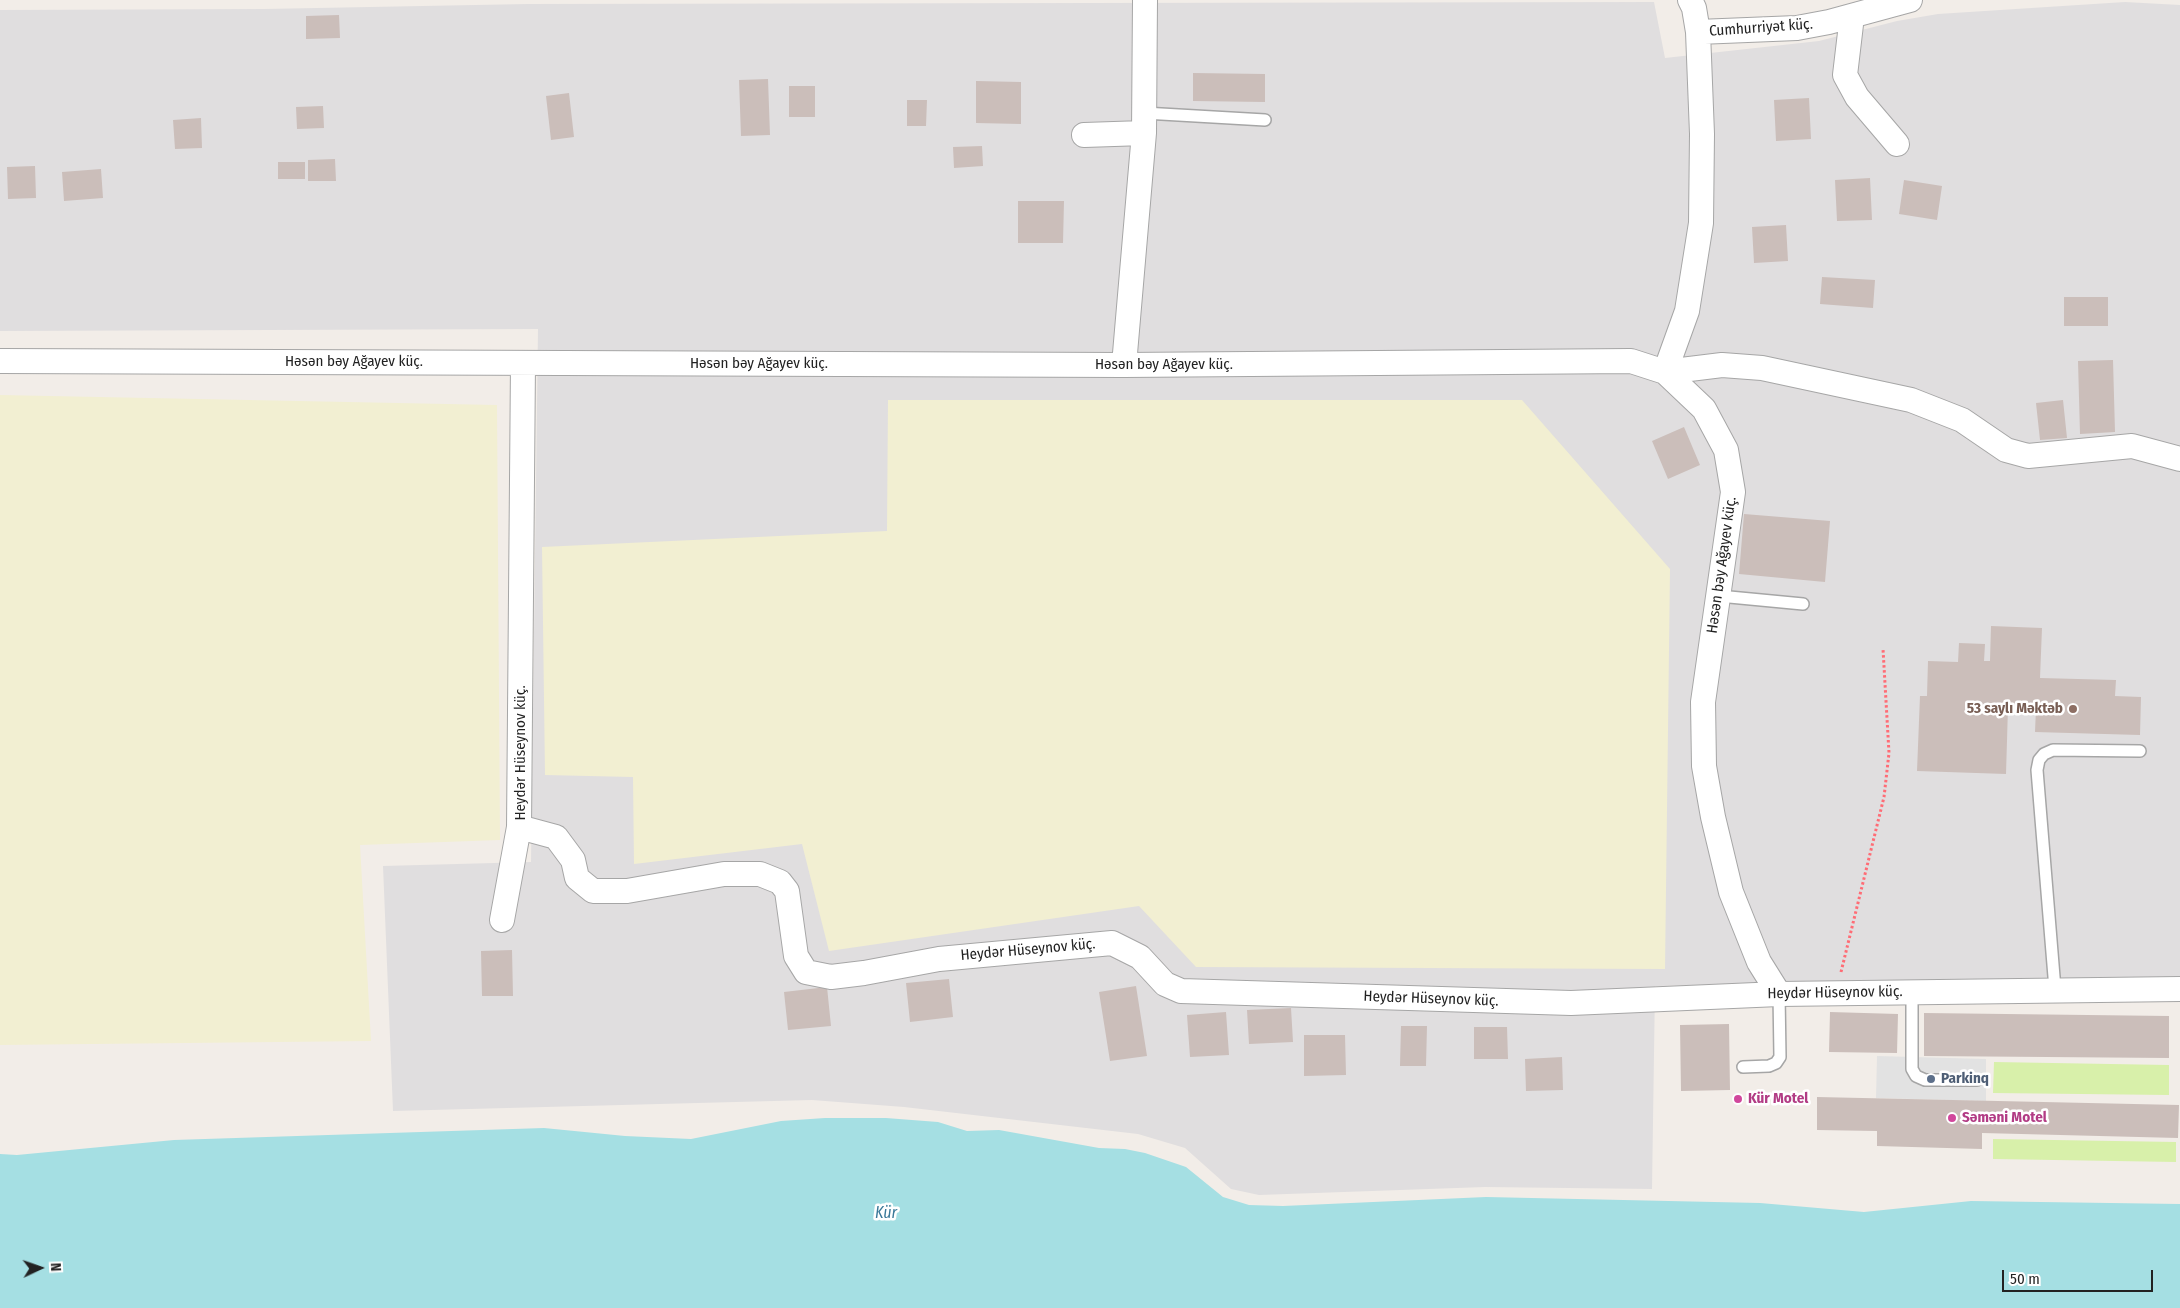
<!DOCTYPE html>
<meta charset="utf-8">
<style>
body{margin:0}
#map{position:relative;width:2180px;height:1308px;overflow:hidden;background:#f2ede8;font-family:"Fira Sans Condensed",sans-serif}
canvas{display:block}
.north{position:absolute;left:15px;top:1243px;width:50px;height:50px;-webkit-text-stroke:4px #fff;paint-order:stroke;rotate:87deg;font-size:14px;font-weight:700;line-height:20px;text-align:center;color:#222}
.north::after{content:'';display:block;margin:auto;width:18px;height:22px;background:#222;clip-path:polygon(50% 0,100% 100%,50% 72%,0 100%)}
.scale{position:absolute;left:2002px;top:1270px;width:151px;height:22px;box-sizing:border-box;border:2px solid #222;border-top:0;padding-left:6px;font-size:15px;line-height:18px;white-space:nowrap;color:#222;-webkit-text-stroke:4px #fff;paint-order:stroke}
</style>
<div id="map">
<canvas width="2180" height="1308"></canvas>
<div class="north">N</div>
<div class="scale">50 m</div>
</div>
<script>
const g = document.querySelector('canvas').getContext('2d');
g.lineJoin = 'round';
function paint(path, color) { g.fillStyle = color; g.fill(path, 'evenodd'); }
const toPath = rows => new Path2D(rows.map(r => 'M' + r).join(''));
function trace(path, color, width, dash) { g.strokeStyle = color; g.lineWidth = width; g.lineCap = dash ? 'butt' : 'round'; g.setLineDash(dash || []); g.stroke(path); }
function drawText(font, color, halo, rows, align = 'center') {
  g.font = font + ' "Fira Sans Condensed",sans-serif'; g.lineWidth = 5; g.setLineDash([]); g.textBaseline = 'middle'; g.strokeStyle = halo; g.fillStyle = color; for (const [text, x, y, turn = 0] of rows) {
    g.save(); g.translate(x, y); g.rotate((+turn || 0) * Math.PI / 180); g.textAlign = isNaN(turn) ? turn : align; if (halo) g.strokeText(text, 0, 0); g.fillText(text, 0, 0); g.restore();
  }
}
paint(toPath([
 [1654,2,1665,58,1819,41,1897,21,1938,14,2125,2,2180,5,2180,979,1655,986,1652,1189,1485,1187,1259,1195,1231,1189,1185,1148,1138,1134,904,1107,812,1100,393,1111,383,866,531,862,538,329,0,331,0,10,264,9,528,4]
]), '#e0dedf');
paint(toPath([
 [0,395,497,405,500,840,360,845,371,1041,0,1045],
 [888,400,1522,400,1670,569,1665,969,1196,967,1139,906,829,951,802,844,634,864,633,777,545,775,542,547,887,531]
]), '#f2efd2');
paint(toPath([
 [1994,1062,2169,1065,2169,1095,1993,1093],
 [1993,1139,2176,1142,2176,1162,1993,1159]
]), '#d8f0aa');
paint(toPath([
 [1877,1056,1986,1059,1986,1101,1876,1098]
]), '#e2e2e2');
paint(toPath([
 [825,1118,886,1118,938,1122,967,1131,999,1130,1099,1148,1125,1149,1145,1153,1186,1167,1223,1197,1249,1205,1283,1206,1486,1197,1760,1203,1864,1212,1971,1201,2180,1204,2180,1308,0,1308,0,1154,17,1155,174,1140,544,1128,625,1136,691,1139,781,1121]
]), '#a5dfe3');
paint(toPath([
 [339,15,340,38,306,39,306,16],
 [1193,73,1265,74,1265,102,1193,101],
 [768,79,770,135,741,136,739,80],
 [976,81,1021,82,1021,124,976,123],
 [789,86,815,86,815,117,789,117],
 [569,93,574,137,551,140,546,96],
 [1809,98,1811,139,1776,141,1774,100],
 [907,100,927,100,926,126,907,126],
 [323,106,324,128,297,129,296,107],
 [201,118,202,148,175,149,173,120],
 [982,146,983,166,954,168,953,147],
 [335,159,336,181,308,181,308,160],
 [278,162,305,162,305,179,278,179],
 [35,166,36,198,8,199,7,167],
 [101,169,103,198,64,201,62,172],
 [1870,178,1872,220,1837,221,1835,180],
 [1904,180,1942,186,1937,220,1899,214],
 [1018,201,1064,201,1063,243,1018,243],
 [1786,225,1788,261,1754,263,1752,227],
 [1822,277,1875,280,1873,308,1820,304],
 [2064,297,2108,297,2108,326,2064,326],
 [2113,360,2115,432,2080,434,2078,361],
 [2063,400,2067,438,2040,440,2036,403],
 [1684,427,1700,465,1668,479,1652,441],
 [1744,514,1830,521,1825,582,1739,574],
 [1991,626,2042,628,2040,678,2116,680,2115,696,2141,697,2140,735,2035,732,2036,708,2008,707,2006,774,1917,771,1920,696,1927,696,1928,661,1958,662,1959,643,1985,644,1984,661,1990,661],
 [512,950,513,996,482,996,481,951],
 [949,979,953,1017,910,1022,906,983],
 [1136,986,1147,1056,1110,1061,1099,992],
 [827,987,831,1026,788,1030,784,992],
 [1291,1008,1293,1042,1249,1044,1247,1010],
 [1226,1012,1229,1055,1190,1057,1187,1015],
 [1830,1012,1898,1014,1897,1053,1829,1052],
 [1924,1013,2169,1016,2169,1058,1924,1056],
 [1729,1024,1730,1090,1681,1091,1680,1025],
 [1401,1026,1427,1026,1426,1066,1400,1066],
 [1474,1027,1507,1027,1508,1059,1474,1059],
 [1304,1035,1345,1035,1346,1075,1304,1076],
 [1562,1057,1563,1090,1526,1091,1525,1059],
 [1817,1097,2179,1105,2178,1138,1982,1133,1982,1149,1877,1146,1877,1131,1817,1130]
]), '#cbbeba');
const service = toPath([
 [1144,113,1265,120],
 [1719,596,1803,604],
 [2055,989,2037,770,2039,760,2044,754,2053,750,2140,751],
 [1912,991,1912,1069,1916,1076,1925,1080,1977,1080],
 [1743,1067,1769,1066,1776,1063,1780,1057,1779,994]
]);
const minor = toPath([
 [1690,0,1694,8,1698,32,1702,134,1701,223,1687,311,1665,372,1722,365,1762,368,1911,400,1962,420,2006,450,2028,456,2132,446,2180,459],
 [1852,16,1845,75,1857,97,1897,144],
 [1698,32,1797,28,1829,22,1910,0],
 [1084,135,1144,133],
 [0,361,1124,365,1631,361,1665,372,1704,409,1726,450,1733,492,1703,702,1704,766,1713,817,1731,892,1759,962,1779,994],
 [523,363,519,827,556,837,573,860,577,878,593,891,627,891,724,874,760,874,780,882,787,891,796,956,806,972,831,977,864,973,939,959,1112,943,1140,957,1165,984,1181,991,1571,1003,1779,994,2180,989],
 [1124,365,1144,133,1145,0],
 [502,920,519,827]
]);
trace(service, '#a6a6a6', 14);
trace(minor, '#a6a6a6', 26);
trace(toPath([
 [1841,972,1884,797,1889,753,1883,649]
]), '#ff6c75', 3, [2.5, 2.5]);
trace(service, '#fff', 11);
trace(minor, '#fff', 24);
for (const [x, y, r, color] of [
 [2073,709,5,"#8d6e63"],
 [1931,1079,5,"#5c6f8a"],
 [1738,1099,5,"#d1479c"],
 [1952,1118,5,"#d1479c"]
]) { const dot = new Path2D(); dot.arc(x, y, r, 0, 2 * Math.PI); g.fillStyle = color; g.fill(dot); trace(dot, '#fff', 2); }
drawText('15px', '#222', '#fff', [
 ["Cumhurriyət küç.",1761,28,-4],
 ["Həsən bəy Ağayev küç.",354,362],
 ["Həsən bəy Ağayev küç.",759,364],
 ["Həsən bəy Ağayev küç.",1164,365],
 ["Həsən bəy Ağayev küç.",1722,565,-82],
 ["Heydər Hüseynov küç.",521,753,-90],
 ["Heydər Hüseynov küç.",1028,950,-5],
 ["Heydər Hüseynov küç.",1835,993,-1],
 ["Heydər Hüseynov küç.",1431,999,2]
]);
drawText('bold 15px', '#785e54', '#fff', [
 ["53 saylı Məktəb",2063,709]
], 'right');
drawText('bold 15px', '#4e5e75', '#fff', [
 ["Parkinq",1941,1079]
], 'left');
drawText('bold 15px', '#b23c85', '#fff', [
 ["Kür Motel",1748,1099],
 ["Səməni Motel",1962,1118]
], 'left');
drawText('italic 16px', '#3a7999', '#fff', [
 ["Kür",886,1214]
]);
</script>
